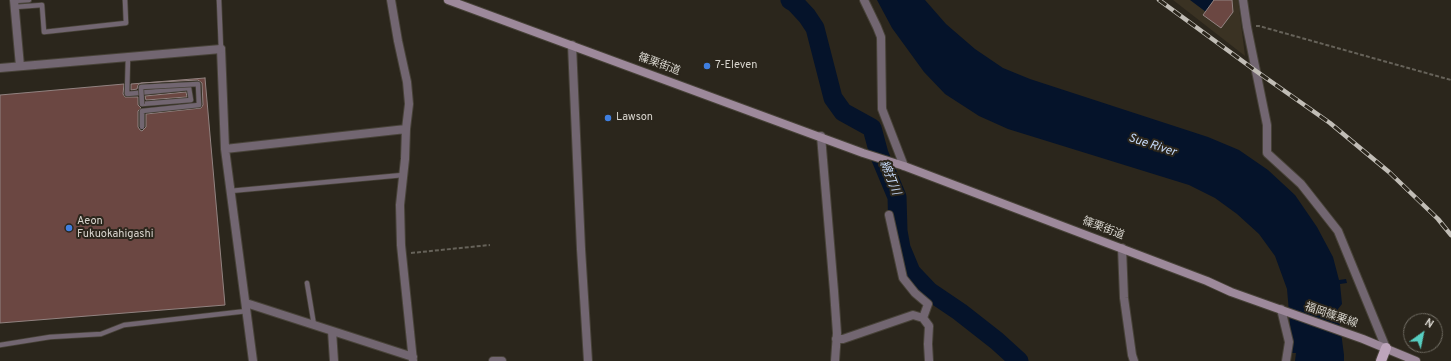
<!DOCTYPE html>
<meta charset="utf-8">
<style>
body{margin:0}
#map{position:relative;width:1451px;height:361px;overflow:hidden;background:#2b261c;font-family:Overpass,sans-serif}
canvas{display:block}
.north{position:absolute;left:1403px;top:313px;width:40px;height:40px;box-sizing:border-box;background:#2b261c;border:1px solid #706c63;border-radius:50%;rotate:33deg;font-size:11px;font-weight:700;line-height:16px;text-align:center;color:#d7d4cd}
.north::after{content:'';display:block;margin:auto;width:14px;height:18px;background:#57cec1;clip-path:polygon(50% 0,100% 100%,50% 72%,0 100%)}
</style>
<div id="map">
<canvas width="1451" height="361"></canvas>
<div class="north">N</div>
</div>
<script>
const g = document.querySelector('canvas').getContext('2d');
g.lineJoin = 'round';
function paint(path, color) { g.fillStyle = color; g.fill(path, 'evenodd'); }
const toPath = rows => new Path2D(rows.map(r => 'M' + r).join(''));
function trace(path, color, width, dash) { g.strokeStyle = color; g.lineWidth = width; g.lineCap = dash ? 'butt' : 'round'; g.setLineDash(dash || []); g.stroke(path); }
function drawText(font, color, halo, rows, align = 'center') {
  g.font = font + ' Overpass,"Noto Sans JP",sans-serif'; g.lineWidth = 4; g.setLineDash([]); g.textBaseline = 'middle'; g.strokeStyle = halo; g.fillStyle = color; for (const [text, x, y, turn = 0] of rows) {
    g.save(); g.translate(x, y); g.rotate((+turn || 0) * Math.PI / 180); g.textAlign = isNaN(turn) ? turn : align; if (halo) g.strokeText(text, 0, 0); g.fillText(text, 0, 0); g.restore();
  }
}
paint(toPath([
 [1173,0,1238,0,1245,56]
]), '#3a3223');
paint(toPath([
 [877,0,925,0,946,24,975,49,1003,68,1030,79,1208,137,1239,150,1268,170,1295,195,1317,227,1333,257,1339,280,1346,279,1347,283,1340,284,1342,304,1338,309,1344,355,1344,361,1295,361,1296,353,1291,353,1291,335,1287,289,1275,256,1259,234,1237,214,1215,198,1189,185,1008,129,979,116,945,94,924,72,892,28],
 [1190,0,1214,0,1206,12]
]), '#05132a');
trace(toPath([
 [790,0,795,3,807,16,815,28,833,98,843,112,872,128,879,154,897,197,898,231,901,248,911,272,929,291,960,312,997,341,1019,361]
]), '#05132a', 19);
const building = toPath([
 [1214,0,1232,0,1233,12,1221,28,1203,15,1214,0],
 [205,78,225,305,0,323,0,95,124,84,123,94,125,97,138,97,138,105,141,108,138,111,138,127,140,130,142,131,146,127,146,114,201,108,203,105,202,83,198,80,141,83,138,85,137,89,131,90,131,84,205,78],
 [186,92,187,97,146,100,145,96,186,92]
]);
paint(building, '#6b4742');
trace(building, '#928381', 1);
const service = toPath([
 [219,0,221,49],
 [14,1,29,0],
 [15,7,42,5,44,32,126,23,125,0],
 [128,57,127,94,189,88,191,100,142,104],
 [230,191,403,175],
 [307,283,314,325],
 [0,345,50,337,101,334,124,325,247,311]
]);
const minor = toPath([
 [391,0,398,41,407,82,409,104,406,129,405,159,400,205,401,245,413,361],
 [864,0,877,27,881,37,882,109,904,166],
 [1243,0,1247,27,1267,125,1267,153,1301,184,1338,231,1386,348],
 [221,49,225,149,253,361],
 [821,136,834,291,837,333,835,361],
 [225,149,406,129],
 [889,215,903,278,915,293,928,304,923,318],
 [1122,248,1124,298,1132,355,1134,361],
 [246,303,413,357],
 [1281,309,1289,342,1286,361],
 [332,331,334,361],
 [836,339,843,339,913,315,923,318,929,326,928,344,929,361],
 [493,361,502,361]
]);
const tertiary = toPath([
 [14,0,20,66],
 [572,45,581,249,588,361],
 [0,68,221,49]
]);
const secondary = toPath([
 [448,0,863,153,904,166,1207,281,1231,292,1363,339,1416,361]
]);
const primary = toPath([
 [1381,361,1386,348]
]);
trace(service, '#474238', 6);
trace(minor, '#474238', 10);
trace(tertiary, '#474238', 10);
trace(secondary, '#474238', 10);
trace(primary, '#474238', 12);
trace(toPath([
 [1256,26,1259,26,1451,80],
 [411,253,490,245]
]), '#666259', 2, [4, 2]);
trace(service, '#726671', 4.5);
trace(minor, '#726671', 8);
trace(tertiary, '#726671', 8);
trace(secondary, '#9d899b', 8);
trace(primary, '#bea5bc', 10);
const rail = toPath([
 [1159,0,1256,71,1330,123,1389,172,1438,219,1451,235]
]);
trace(rail, '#c1bdb6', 4.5);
trace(rail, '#2b261c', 3, [9]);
const serviceBridge = toPath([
 [142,104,141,87,198,84,199,105,142,111,142,127]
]);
trace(serviceBridge, '#474238', 6, []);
trace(serviceBridge, '#726671', 4.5);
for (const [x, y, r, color] of [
 [707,66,4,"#3f7fe0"],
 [608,118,4,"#3f7fe0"],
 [69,228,4,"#3f7fe0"]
]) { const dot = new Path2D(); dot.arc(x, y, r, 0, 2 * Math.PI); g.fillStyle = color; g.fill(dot); trace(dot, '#2b261c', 1.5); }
drawText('11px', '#d7d4cd', '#2b261c', [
 ["篠栗街道",659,65,20],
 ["篠栗街道",1103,229,21],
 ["福岡篠栗線",1331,316,19]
]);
drawText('11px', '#d7d4cd', '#2b261c', [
 ["7-Eleven",715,66],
 ["Lawson",616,118],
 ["Aeon",77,222],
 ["Fukuokahigashi",77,235]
], 'left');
drawText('italic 12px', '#c5d9f9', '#2b261c', [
 ["Sue River",1152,146,18],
 ["綿打川",889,178,68]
]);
</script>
